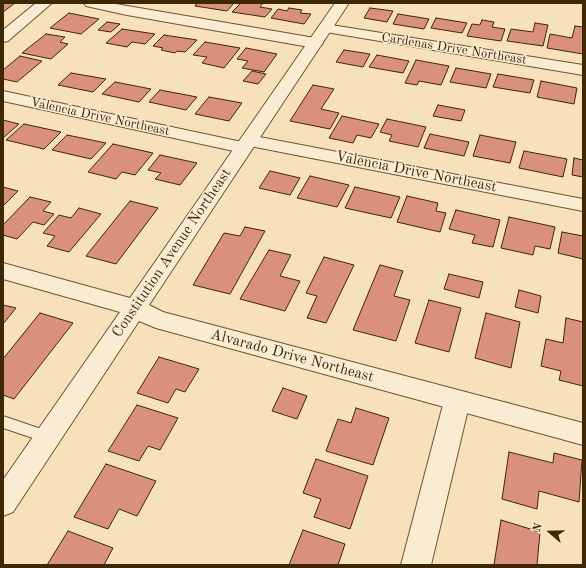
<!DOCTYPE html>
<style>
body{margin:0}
#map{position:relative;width:586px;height:568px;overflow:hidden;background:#f7e1bb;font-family:"Old Standard TT",serif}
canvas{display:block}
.frame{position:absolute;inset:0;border:4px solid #3e2705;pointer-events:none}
.north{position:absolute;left:530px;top:512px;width:40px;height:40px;-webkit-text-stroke:3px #faecd3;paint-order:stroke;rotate:290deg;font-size:11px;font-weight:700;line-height:16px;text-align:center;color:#3e2705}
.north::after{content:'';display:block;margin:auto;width:14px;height:18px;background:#3e2705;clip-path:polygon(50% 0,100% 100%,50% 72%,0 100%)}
</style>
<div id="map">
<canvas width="586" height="568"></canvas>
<div class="frame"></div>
<div class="north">N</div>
</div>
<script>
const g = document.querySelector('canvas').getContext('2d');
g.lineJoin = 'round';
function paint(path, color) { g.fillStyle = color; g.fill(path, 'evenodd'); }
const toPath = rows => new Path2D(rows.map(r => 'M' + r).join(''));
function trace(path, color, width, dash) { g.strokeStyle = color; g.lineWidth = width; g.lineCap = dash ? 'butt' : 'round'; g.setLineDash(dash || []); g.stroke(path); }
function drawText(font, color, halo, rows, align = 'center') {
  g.font = font + ' "Old Standard TT",serif'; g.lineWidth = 3; g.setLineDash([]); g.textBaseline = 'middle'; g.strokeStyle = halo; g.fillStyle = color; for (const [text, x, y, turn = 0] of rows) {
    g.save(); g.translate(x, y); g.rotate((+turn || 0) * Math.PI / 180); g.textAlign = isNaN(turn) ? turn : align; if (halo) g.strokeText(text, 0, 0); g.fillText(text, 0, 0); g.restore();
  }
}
const building = toPath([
 [3,3,15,3,3,12,3,3],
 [197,3,234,3,227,11,195,6,197,3],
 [241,3,263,3,260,7,272,9,265,17,232,12,241,3],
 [289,8,302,10,300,13,311,14,304,24,271,18,278,9,287,11,289,8],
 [370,8,393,11,387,22,364,18,370,8],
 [69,13,99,19,81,34,50,28,69,13],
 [398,14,429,19,424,29,393,24,398,14],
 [436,18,467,23,462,33,431,28,436,18],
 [482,20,494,22,492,27,505,29,501,41,467,36,472,24,480,25,482,20],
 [107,22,120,24,111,32,98,30,107,22],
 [535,23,548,25,543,46,507,41,511,29,533,32,535,23],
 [575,26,583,27,583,54,547,48,550,34,572,38,575,26],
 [122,29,155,34,145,44,132,42,127,47,106,43,122,29],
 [46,34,65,37,60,42,68,44,51,59,22,53,46,34],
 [164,35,197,40,185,52,177,51,175,53,161,50,163,48,153,46,164,35],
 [205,42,240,48,224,68,202,63,207,57,193,55,205,42],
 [246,48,277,54,264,72,242,68,248,61,237,59,246,48],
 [344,50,370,54,363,67,336,62,344,50],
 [377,55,409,61,403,73,369,67,377,55],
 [20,56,42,61,17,82,3,79,3,70,20,56],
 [416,60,449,66,441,85,419,81,417,85,405,83,416,60],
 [456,68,491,74,486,88,450,82,456,68],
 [252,71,266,74,258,84,243,81,252,71],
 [71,73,106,79,93,92,58,85,71,73],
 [498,74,534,80,530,93,493,87,498,74],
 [541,81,577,88,574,104,537,97,541,81],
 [115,82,151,89,139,102,102,94,115,82],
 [313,85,334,89,321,109,339,113,330,129,290,121,313,85],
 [160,90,197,97,186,110,149,102,160,90],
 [209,97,242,103,229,121,195,114,209,97],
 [438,105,465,110,461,121,433,116,438,105],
 [342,116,379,124,371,138,357,135,353,143,329,138,342,116],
 [387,119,426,127,418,147,389,141,392,135,380,132,387,119],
 [3,120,19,124,3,138,3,120],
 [24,124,61,132,44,149,6,140,24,124],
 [430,134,469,142,464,156,424,148,430,134],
 [67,135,106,143,91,159,52,150,67,135],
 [480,135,516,142,510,163,473,156,480,135],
 [113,144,153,153,135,175,122,172,116,179,88,172,113,144],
 [524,151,567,159,563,177,519,168,524,151],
 [160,155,197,163,180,185,155,179,161,173,148,170,160,155],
 [574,158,583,160,583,177,572,175,574,158],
 [270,171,300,178,290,195,259,188,270,171],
 [310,176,349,185,337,207,297,198,310,176],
 [3,187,18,191,3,206,3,187],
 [355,187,400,197,391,218,345,208,355,187],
 [407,196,438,203,436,211,446,213,440,232,397,222,407,196],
 [30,197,51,202,43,211,54,214,44,225,33,222,17,239,3,235,3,225,30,197],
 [130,201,158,208,116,264,86,256,130,201],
 [79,208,101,214,69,252,47,246,55,236,43,233,59,215,71,218,79,208],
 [456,210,500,220,493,247,472,243,475,235,449,229,456,210],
 [509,217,555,227,550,249,535,246,533,255,501,248,509,217],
 [245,227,265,231,230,294,193,285,224,233,240,236,245,227],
 [562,232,583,236,583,259,558,253,562,232],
 [269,250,291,255,280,276,300,281,285,311,240,299,269,250],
 [324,257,354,265,326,323,307,318,317,296,306,293,324,257],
 [380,265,403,271,394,296,410,300,396,341,353,330,380,265],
 [449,274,483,282,479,298,444,289,449,274],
 [519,290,541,296,538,313,515,307,519,290],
 [429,300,461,308,449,352,415,343,429,300],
 [3,305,16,308,3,324,3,305],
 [40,313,73,323,14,399,3,395,3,359,40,313],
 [486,313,520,322,511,368,475,358,486,313],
 [566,318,583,322,583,386,559,380,561,371,541,366,546,339,563,343,566,318],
 [159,357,199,369,185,392,176,389,168,403,137,393,159,357],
 [283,388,307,396,297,419,272,411,283,388],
 [137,405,178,418,160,450,148,446,139,461,108,451,137,405],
 [356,408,389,418,373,465,326,451,338,419,351,423,356,408],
 [509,452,553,463,554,453,582,460,579,502,539,491,537,509,502,499,509,452],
 [316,459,368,476,350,529,314,517,321,499,303,493,316,459],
 [106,464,156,481,137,516,119,509,108,529,74,517,106,464],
 [501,520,540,532,537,565,494,565,501,520],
 [303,530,345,544,338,565,289,565,303,530],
 [68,531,113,548,104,565,47,565,68,531]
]);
paint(building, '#d9917e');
trace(building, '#3e2705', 1);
const service = toPath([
 [3,416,53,433,55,437,53,441,48,443,3,428,3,416]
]);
const minor = toPath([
 [36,3,52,3,8,41,3,42,3,30,36,3],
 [84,3,110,3,315,38,320,40,323,43,320,46,315,48,127,15,86,6,84,3],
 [325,24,583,65,583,75,320,31,318,28,320,25,325,24],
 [3,91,242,142,240,140,243,136,249,135,583,199,583,211,250,146,252,148,249,152,243,153,3,101,3,91],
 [457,391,466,394,470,401,431,565,401,565,444,401,448,394,457,391]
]);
const tertiary = toPath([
 [335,3,349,3,149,305,163,312,583,423,583,445,156,328,139,321,13,512,3,516,3,480,120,312,3,279,3,263,130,298,335,3]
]);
trace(service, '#6c5632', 2);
trace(minor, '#6c5632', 2);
trace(tertiary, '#6c5632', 2);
paint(service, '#faecd3');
paint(minor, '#faecd3');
paint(tertiary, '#faecd3');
drawText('13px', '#3e2705', '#faecd3', [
 ["Cardenas Drive Northeast",454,49,9],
 ["Valencia Drive Northeast",100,117,12]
]);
drawText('15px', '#3e2705', '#faecd3', [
 ["Valencia Drive Northeast",416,172,11],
 ["Constitution Avenue Northeast",172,253,-56],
 ["Alvarado Drive Northeast",292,356,15]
]);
</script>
